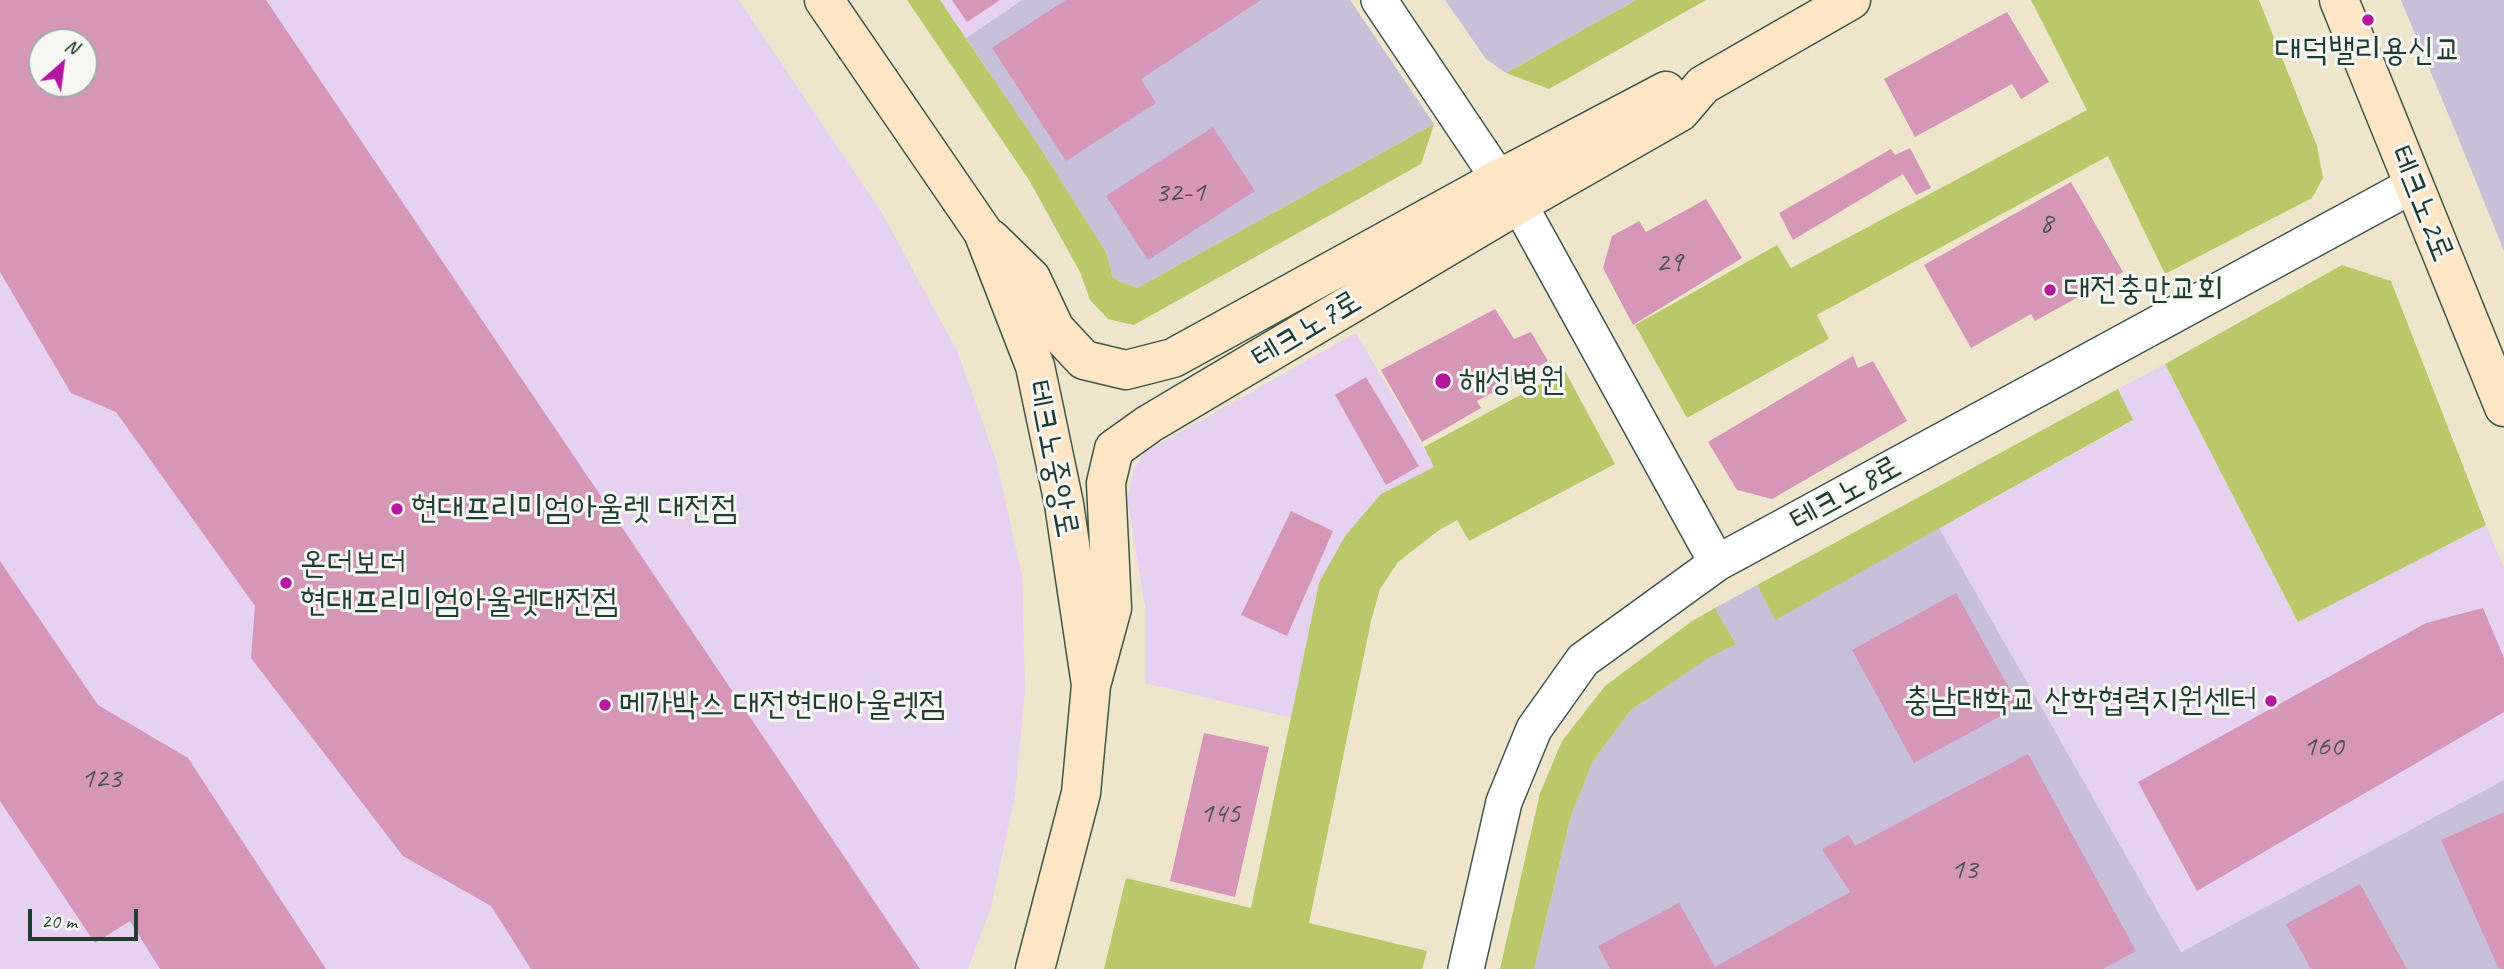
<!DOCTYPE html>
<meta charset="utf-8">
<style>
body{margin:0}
#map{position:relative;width:2504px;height:969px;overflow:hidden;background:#efe5cc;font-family:Caveat,sans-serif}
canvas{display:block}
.north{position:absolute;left:28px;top:28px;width:70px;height:70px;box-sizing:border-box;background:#f6f6f2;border:2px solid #a0aca6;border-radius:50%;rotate:28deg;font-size:19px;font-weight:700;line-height:28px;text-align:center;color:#1f3d34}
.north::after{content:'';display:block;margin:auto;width:24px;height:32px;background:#b5179e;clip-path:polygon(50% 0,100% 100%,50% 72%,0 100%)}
.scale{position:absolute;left:28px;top:909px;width:110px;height:32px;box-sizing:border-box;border:4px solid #1f3d34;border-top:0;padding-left:9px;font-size:21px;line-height:24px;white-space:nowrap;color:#1f3d34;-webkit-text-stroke:5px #f6f6f2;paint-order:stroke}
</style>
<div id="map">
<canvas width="2504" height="969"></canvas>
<div class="north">N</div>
<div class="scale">20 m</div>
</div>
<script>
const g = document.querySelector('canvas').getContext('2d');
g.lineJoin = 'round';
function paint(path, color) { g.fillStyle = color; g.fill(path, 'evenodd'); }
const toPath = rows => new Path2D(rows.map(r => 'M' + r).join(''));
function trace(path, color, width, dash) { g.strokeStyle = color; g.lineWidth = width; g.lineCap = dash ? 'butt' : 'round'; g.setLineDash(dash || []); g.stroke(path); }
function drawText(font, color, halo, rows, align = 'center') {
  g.font = font + ' Caveat,"Poor Story",sans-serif'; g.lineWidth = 6; g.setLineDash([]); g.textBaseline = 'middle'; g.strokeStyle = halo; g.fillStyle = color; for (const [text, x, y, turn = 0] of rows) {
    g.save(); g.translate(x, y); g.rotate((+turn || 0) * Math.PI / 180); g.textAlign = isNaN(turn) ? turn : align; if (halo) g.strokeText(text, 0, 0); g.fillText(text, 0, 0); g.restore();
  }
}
paint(toPath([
 [0,0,739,0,882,213,958,353,997,463,1022,575,1025,691,1015,796,991,907,968,969,0,969],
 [42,42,84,42,84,84,42,84],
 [940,0,1022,0,966,38],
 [1356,333,1435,467,1381,494,1319,583,1292,718,1145,683,1145,607,1127,498,1134,469,1146,451],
 [2165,364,2298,622,2486,525,2504,568,2504,780,2181,952,1939,528,2133,421,2118,389]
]), '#e6d2f0');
paint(toPath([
 [1022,0,1350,0,1434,124,1137,288,1113,278,1106,252,1043,152,966,38],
 [1445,0,1636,0,1506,73,1486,59],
 [2401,0,2504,0,2504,251,2468,162],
 [1939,528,2181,952,2504,780,2504,969,1534,969,1571,816,1593,761,1631,710,1710,656,1736,644,1715,608,1757,585,1775,619]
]), '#c8bfd8');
paint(toPath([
 [907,0,940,0,1043,152,1106,252,1113,278,1137,288,1434,124,1421,164,1134,325,1108,319,1090,300,1080,272,1029,180],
 [1636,0,1706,0,1549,89,1506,73],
 [2031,0,2259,0,2317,146,2323,178,2312,198,2165,274,2108,156,1817,315,1829,339,1687,418,1635,325,1777,245,1791,268,2087,110],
 [2342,265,2391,281,2486,525,2298,622,2165,364],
 [1565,371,1615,464,1469,541,1457,520,1438,531,1398,562,1380,589,1371,621,1309,923,1427,951,1422,969,1104,969,1126,878,1251,908,1319,583,1345,536,1381,494,1434,467,1424,447],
 [2118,389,2133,420,1775,620,1757,585],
 [1715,608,1736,644,1710,657,1631,710,1593,761,1571,816,1534,969,1500,969,1540,793,1562,741,1605,686,1692,621]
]), '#bbc86a');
paint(toPath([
 [0,0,266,0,920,969,531,969,491,906,403,856,251,658,255,606,116,412,71,393,0,272],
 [42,42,84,42,84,84,42,84],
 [952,0,1000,0,967,22],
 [1066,0,1261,0,1141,79,1156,103,1066,161,992,48],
 [2007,12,2049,82,2021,99,2012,84,1915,137,1884,79],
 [1213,127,1255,191,1148,260,1106,196],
 [1910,148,1931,188,1916,195,1903,174,1793,240,1779,213,1891,149,1895,155],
 [2071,182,2123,272,2035,321,2031,314,1971,348,1924,265],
 [1706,199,1742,258,1633,325,1603,268,1612,236,1639,221,1646,232],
 [1495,309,1514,339,1531,332,1548,361,1477,401,1481,408,1422,442,1381,370],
 [1853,356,1858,368,1873,361,1907,421,1772,499,1737,490,1708,442],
 [1366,377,1419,466,1386,485,1335,395],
 [1291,511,1333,531,1287,636,1241,615],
 [0,561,98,705,188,758,326,969,160,969,130,921,95,943,0,801],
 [1956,593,2019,706,1914,763,1852,650],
 [2483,608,2504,658,2504,712,2197,891,2138,782,2426,623],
 [1204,733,1269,747,1235,897,1170,881],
 [2028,754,2136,951,2103,969,1610,969,1598,946,1679,903,1715,967,1850,892,1822,849,1849,835,1855,846],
 [2504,812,2504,969,2499,969,2441,840],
 [2360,884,2407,969,2311,969,2286,924]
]), '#d596b7');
const street = toPath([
 [1379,0,1499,179],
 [1519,204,1717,563],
 [1466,969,1504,802,1534,729,1583,660,1717,563,2413,185]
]);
const secondary = toPath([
 [824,0,983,232,1035,366,1064,504,1091,685,1081,793,1035,969],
 [2339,0,2504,407],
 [991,239,1031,278,1055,329,1084,360,1126,370,1173,358,1499,179,1666,91],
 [1091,685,1112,608,1106,483,1114,449,1149,424,1519,204,1680,112,1703,85,1851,0]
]);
trace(street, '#3e564b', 38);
trace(secondary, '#3e564b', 41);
trace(street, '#fff', 35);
trace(secondary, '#fde5c5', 38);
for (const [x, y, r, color] of [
 [2368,20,7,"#b5179e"],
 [2050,290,7,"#b5179e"],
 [1443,381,9,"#b5179e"],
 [397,509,7,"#b5179e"],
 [286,583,7,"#b5179e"],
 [2271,701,7,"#b5179e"],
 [605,705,7,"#b5179e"]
]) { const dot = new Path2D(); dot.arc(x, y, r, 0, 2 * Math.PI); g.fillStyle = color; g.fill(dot); trace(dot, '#f6f6f2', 2.5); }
drawText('30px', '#4c5355', null, [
 ["32-1",1180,193],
 ["8",2046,224],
 ["29",1669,263],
 ["160",2323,747],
 ["123",101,779],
 ["145",1220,814],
 ["13",1964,870]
]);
drawText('33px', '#1f3d34', '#f6f6f2', [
 ["대덕밸리용신교",2368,51,"center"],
 ["대전충만교회",2064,290],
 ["해성병원",1459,381],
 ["현대프리미엄아울렛 대전점",411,509],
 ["온더보더",300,564],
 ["현대프리미엄아울렛대전점",300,602],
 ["충남대학교 산학협력지원센터",2257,701,"right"],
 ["메가박스 대전현대아울렛점",619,705]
], 'left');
drawText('33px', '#1f3d34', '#f6f6f2', [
 ["테크노2로",2421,204,68],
 ["테크노7로",1307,330,-31],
 ["테크노중앙로",1052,459,79],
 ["테크노8로",1846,494,-29]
]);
</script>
